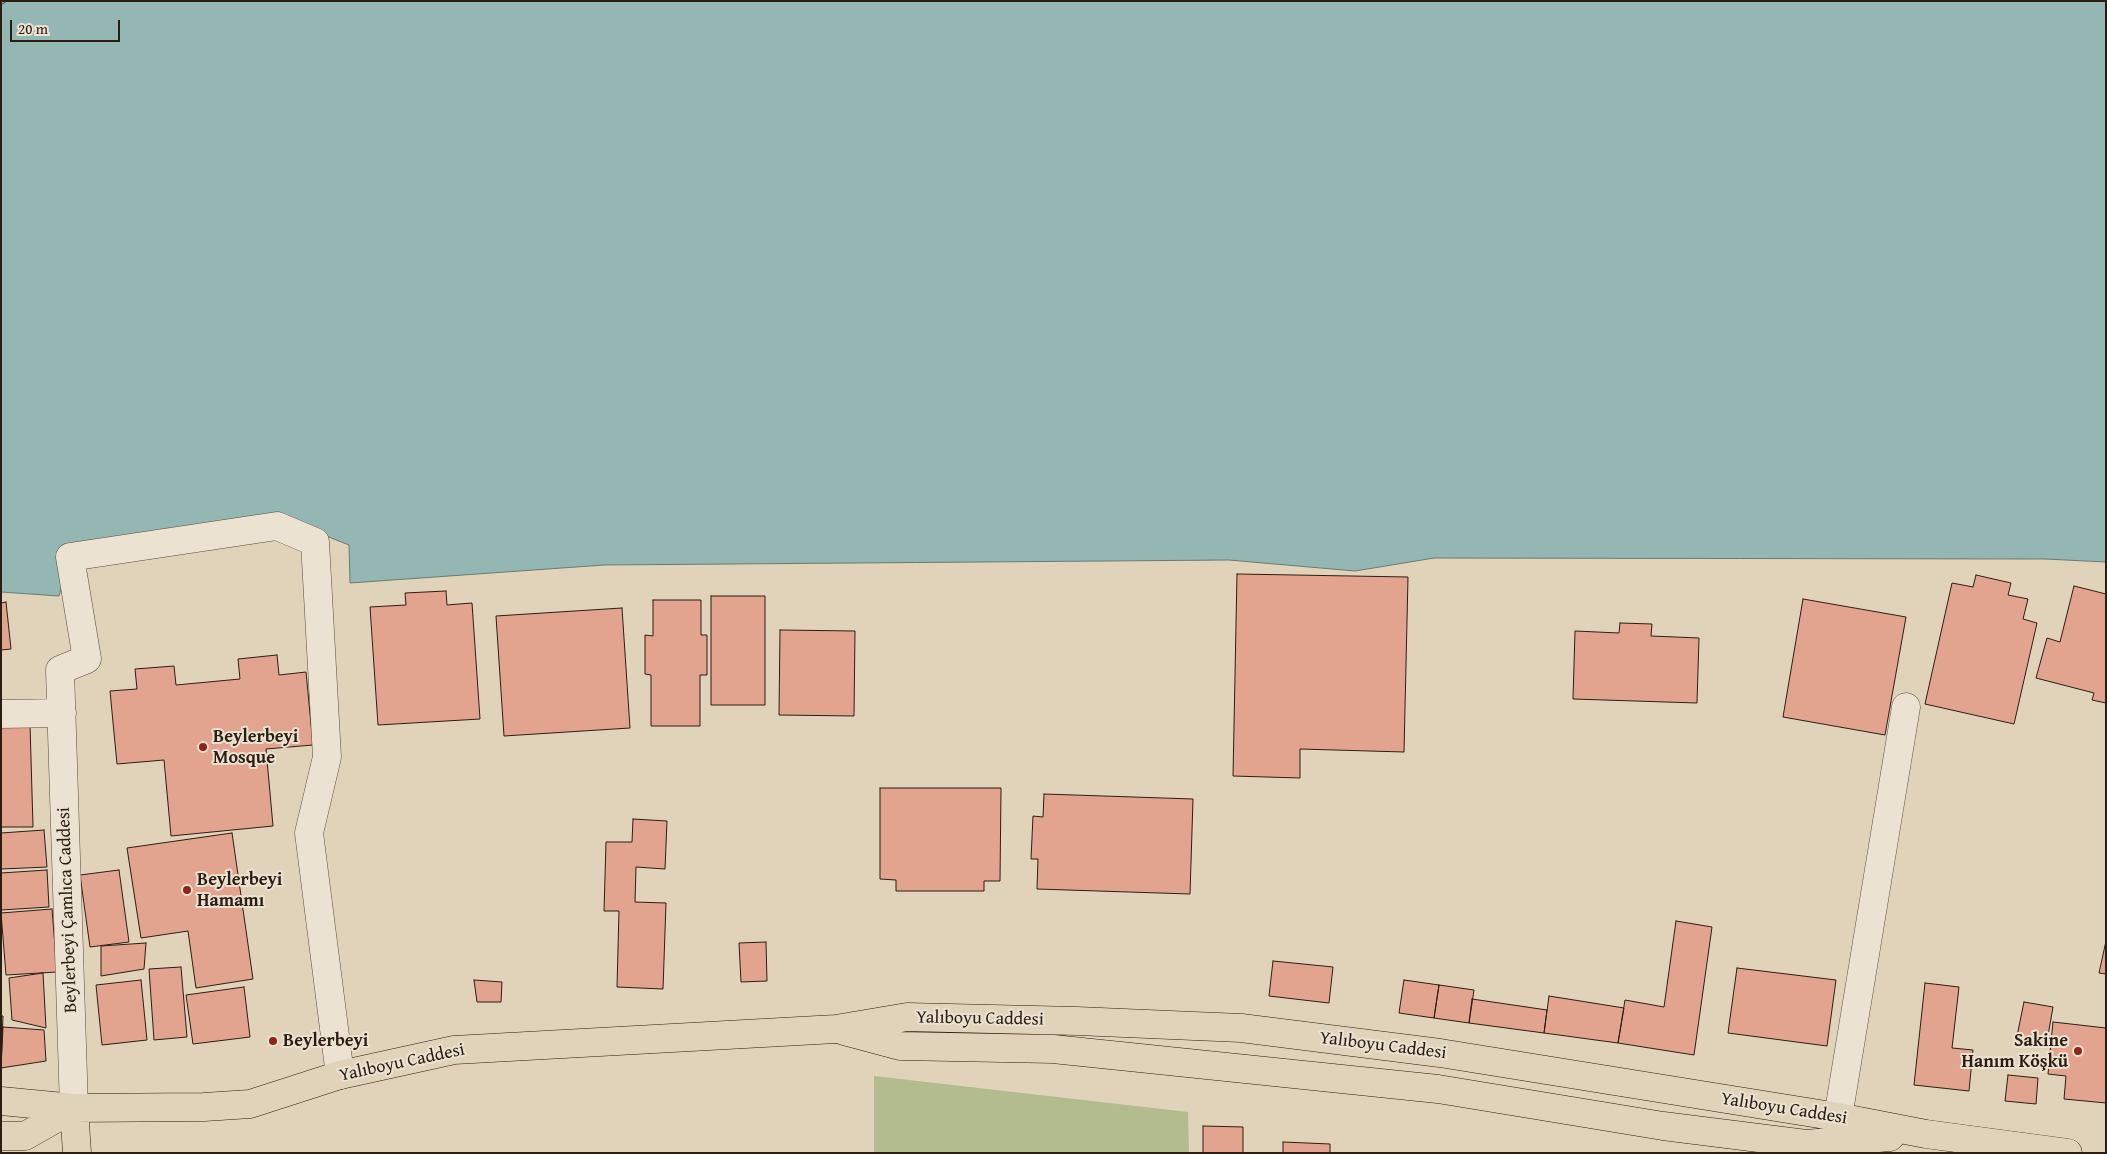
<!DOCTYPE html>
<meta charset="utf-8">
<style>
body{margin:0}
#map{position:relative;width:2107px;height:1154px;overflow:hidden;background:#e0d3b9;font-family:"Gentium Book Plus",serif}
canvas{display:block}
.frame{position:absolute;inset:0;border:2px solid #2c1d13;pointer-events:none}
.scale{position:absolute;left:10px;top:20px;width:110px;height:22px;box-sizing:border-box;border:2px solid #2c1d13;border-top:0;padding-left:6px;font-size:15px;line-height:18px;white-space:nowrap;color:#2c1d13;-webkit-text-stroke:4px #ebe2d2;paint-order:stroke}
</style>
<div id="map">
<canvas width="2107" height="1154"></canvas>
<div class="frame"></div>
<div class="scale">20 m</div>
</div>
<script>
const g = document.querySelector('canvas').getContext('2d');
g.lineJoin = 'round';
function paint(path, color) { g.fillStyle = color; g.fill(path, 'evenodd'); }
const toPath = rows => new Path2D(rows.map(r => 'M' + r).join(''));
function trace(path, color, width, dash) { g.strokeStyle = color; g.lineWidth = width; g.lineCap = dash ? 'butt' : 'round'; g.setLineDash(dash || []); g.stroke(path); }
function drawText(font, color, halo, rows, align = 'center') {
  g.font = font + ' "Gentium Book Plus",serif'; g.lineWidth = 4; g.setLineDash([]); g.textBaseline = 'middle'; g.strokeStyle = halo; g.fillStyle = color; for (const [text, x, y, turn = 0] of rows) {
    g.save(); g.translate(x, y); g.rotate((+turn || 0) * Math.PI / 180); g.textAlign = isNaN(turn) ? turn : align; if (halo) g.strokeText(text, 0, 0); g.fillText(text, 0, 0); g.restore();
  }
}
paint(toPath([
 [874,1076,1188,1112,1189,1153,874,1153]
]), '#b3bc8e');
const water = toPath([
 [1,1,2106,1,2106,562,2045,559,1434,558,1355,571,1229,560,604,565,350,583,349,545,281,518,70,557,59,596,1,592,1,1]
]);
paint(water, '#94b7b3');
trace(water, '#6a7973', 1);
trace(toPath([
 [1,5,7,1]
]), '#4b4b43', 1, [6, 5]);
const building = toPath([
 [1237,574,1408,577,1404,752,1300,749,1300,778,1233,776,1237,574],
 [1976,575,2011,583,2008,595,2028,599,2023,619,2037,623,2014,724,1925,704,1952,583,1973,587,1976,575],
 [2074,586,2106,594,2106,703,2092,700,2094,693,2036,678,2047,638,2060,642,2074,586],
 [446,591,447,605,472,603,480,719,378,725,370,607,406,605,405,593,446,591],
 [711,596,765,596,765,705,711,705,711,596],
 [1803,599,1906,617,1885,735,1783,717,1803,599],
 [653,600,701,600,701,635,707,635,707,675,700,675,700,726,651,726,651,675,645,674,645,635,653,636,653,600],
 [6,602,11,649,1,650,1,603,6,602],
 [622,608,630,728,504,736,496,616,622,608],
 [1620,623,1652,624,1651,636,1699,638,1697,703,1573,699,1575,631,1619,633,1620,623],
 [780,630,855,631,854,716,779,715,780,630],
 [277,655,279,675,306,672,313,745,266,749,273,826,171,836,164,760,117,764,110,691,137,689,135,669,174,666,176,685,240,679,238,659,277,655],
 [30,724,33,827,1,827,1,725,30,724],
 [880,788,1001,788,1000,881,984,881,984,891,896,891,896,880,880,879,880,788],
 [1044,794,1193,799,1190,894,1037,889,1038,859,1031,859,1033,816,1043,817,1044,794],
 [633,819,667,821,665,869,636,867,635,902,666,903,663,989,617,987,619,911,604,911,606,842,632,842,633,819],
 [44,830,47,867,1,869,1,833,44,830],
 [232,833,253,979,196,988,188,931,141,938,127,848,232,833],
 [47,870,49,907,1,910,1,873,47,870],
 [119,870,129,942,90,947,80,875,119,870],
 [52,909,57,972,6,975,1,913,52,909],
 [1676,921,1712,927,1694,1055,1618,1043,1625,1000,1664,1007,1676,921],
 [2106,941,2106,974,2099,973,2106,941],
 [766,942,767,981,741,982,739,943,766,942],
 [146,943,144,969,101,976,101,946,146,943],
 [1273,961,1333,967,1329,1003,1269,996,1273,961],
 [181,967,187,1037,154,1040,149,969,181,967],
 [1737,968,1836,980,1827,1046,1728,1033,1737,968],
 [43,973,46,1028,12,1020,9,978,43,973],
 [141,980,147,1040,102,1045,96,985,141,980],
 [474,980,502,982,501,1002,477,1002,474,980],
 [1404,980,1439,985,1434,1018,1399,1013,1404,980],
 [1925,983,1959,987,1952,1048,1973,1050,1969,1091,1914,1085,1925,983],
 [1439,985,1474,990,1469,1023,1434,1018,1439,985],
 [244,987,250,1037,193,1044,186,995,244,987],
 [1549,996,1624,1008,1618,1043,1544,1033,1549,996],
 [1472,999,1547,1010,1544,1033,1469,1023,1472,999],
 [2024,1002,2053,1007,2046,1047,2016,1041,2024,1002],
 [1,1016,3,1016,1,1068,1,1016],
 [2053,1022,2106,1028,2106,1103,2064,1099,2066,1076,2048,1074,2053,1022],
 [3,1027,44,1030,46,1061,1,1068,3,1027],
 [2008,1075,2038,1078,2036,1104,2005,1101,2008,1075],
 [1203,1126,1243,1127,1243,1153,1203,1153,1203,1126],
 [1283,1142,1330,1144,1330,1153,1283,1153,1283,1142]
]);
paint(building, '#e3a48f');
trace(building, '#2c1d13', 1);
const minor = toPath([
 [1,714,62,713],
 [74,1108,60,670,87,659,70,557,277,526,315,542,327,757,309,833,340,1075],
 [1838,1117,1906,707]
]);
const major = toPath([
 [844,1031,900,1046,1053,1049,1438,1089,1663,1126,1806,1144,1890,1137],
 [1,1101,74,1108,204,1107,250,1104,340,1075,454,1050,836,1029,907,1017,1077,1021,1241,1028,1440,1053,1838,1117,1926,1134,2068,1153],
 [74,1108,77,1153],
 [1,1136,25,1136,74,1108]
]);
trace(minor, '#594a3c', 29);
trace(major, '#2c1d13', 29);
trace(minor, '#ebe2d2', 28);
trace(major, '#e0d3b9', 28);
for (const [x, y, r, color] of [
 [203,747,5,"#8f2418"],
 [187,890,5,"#8f2418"],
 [273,1041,5,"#8f2418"],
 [2078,1051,5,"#8f2418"]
]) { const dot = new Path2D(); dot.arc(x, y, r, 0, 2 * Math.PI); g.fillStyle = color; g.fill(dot); trace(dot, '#ebe2d2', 2); }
drawText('bold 18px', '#2c1d13', '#ebe2d2', [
 ["Beylerbeyi",213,737],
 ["Mosque",213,758],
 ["Beylerbeyi",197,880],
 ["Hamamı",197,901],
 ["Beylerbeyi",283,1041],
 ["Sakine",2068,1041,"right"],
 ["Hanım Köşkü",2068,1062,"right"]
], 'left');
drawText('18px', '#2c1d13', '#ebe2d2', [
 ["Beylerbeyi Çamlıca Caddesi",68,910,-92],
 ["Yalıboyu Caddesi",980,1019,1],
 ["Yalıboyu Caddesi",1383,1046,7],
 ["Yalıboyu Caddesi",402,1063,-12],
 ["Yalıboyu Caddesi",1784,1109,9]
]);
</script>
